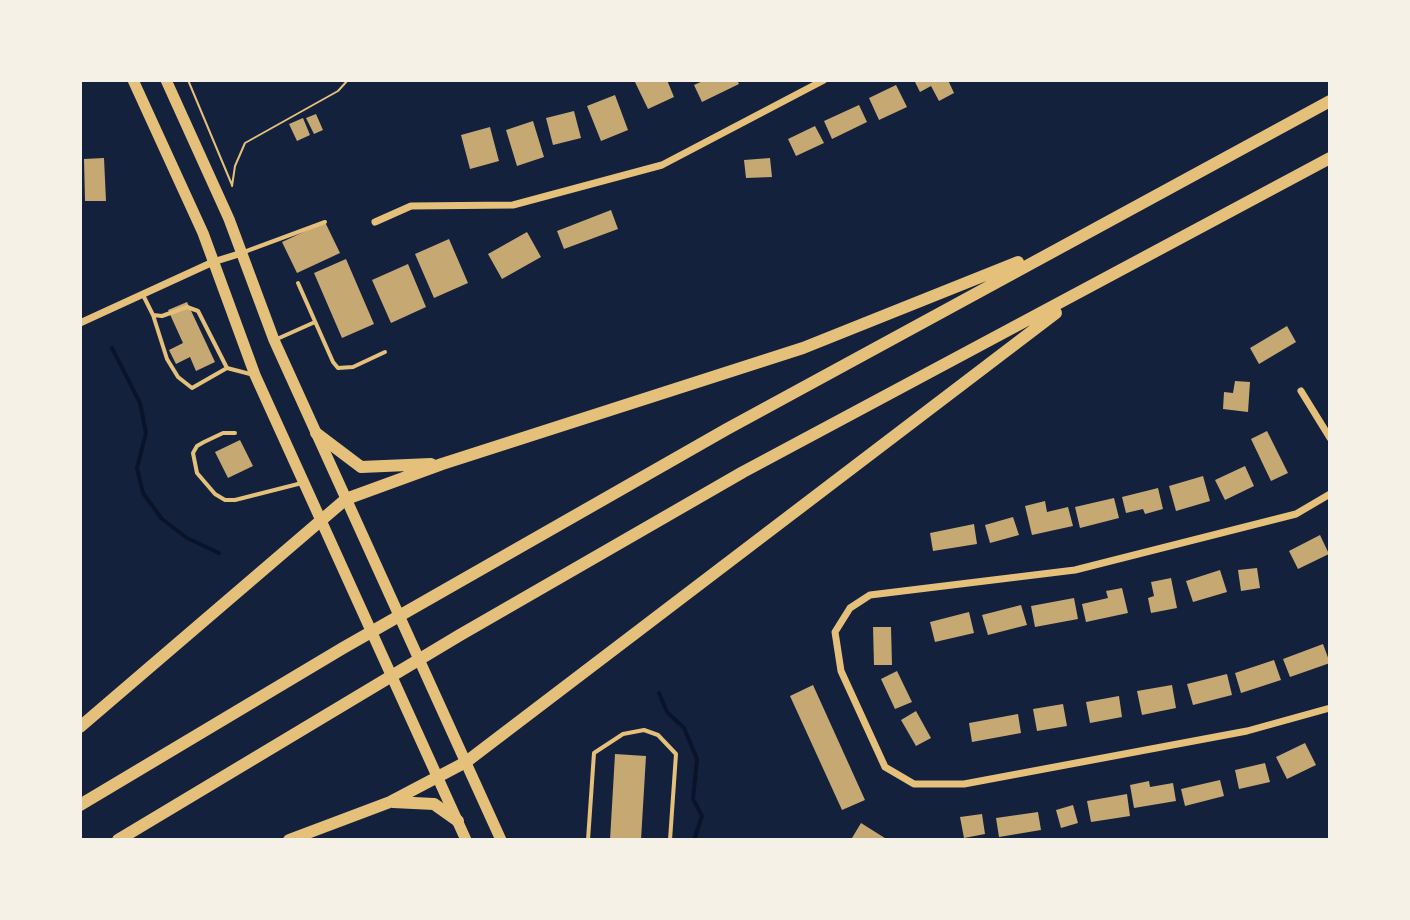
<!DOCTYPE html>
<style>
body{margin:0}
#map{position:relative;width:1410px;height:920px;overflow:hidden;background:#14213d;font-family:"Golos Text",sans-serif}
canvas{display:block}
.frame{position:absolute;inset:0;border:82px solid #f6f1e7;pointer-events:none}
</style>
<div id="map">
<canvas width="1410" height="920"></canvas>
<div class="frame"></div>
</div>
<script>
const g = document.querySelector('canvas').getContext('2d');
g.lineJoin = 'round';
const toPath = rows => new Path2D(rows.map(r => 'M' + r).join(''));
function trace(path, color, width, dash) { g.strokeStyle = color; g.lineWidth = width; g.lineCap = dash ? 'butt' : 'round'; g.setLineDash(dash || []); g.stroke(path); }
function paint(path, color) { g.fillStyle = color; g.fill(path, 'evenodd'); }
trace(toPath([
 [112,348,140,403,146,433,137,468,143,493,162,519,187,538,219,553],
 [659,693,667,712,684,728,697,759,693,799,702,816,694,840]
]), '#0b132b', 4);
paint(toPath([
 [634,80,667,80,674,97,648,109],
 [705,80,737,80,739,84,702,102,694,85],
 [914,80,948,80,954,93,939,101,931,86,920,92],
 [896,85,907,107,879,120,869,98],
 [615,95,628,130,601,141,587,106],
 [859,105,867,122,832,139,824,121],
 [574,111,581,138,553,145,546,118],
 [316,114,323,130,314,134,306,118],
 [303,118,310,135,297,141,289,124],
 [533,121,544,157,517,166,506,130],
 [815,126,824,143,796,156,788,139],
 [490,127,499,161,470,169,461,135],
 [104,158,106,201,85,201,84,159],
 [770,158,772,177,746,178,744,160],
 [611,210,618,229,564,249,557,231],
 [325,222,340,253,297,273,282,242],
 [527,232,541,257,502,279,488,254],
 [449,239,468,283,434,298,415,254],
 [346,259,374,324,342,338,314,273],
 [408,264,426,307,391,323,372,280],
 [187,302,215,362,196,371,190,357,176,364,169,350,183,343,168,310],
 [1287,326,1296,342,1259,364,1250,348],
 [1235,381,1250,382,1248,412,1223,409,1224,392,1233,393],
 [1267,431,1288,473,1271,481,1251,439],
 [240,440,253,466,228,478,215,452],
 [1245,466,1254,486,1225,500,1215,480],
 [1203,476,1210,501,1176,511,1169,486],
 [1158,488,1163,509,1145,514,1143,509,1126,513,1122,497],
 [1114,498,1119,518,1080,528,1075,507],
 [1045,501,1047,512,1068,507,1073,526,1032,535,1025,506],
 [1013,517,1019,535,990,543,985,525],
 [974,524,977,544,933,551,930,533],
 [1320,535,1329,554,1298,569,1289,551],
 [1257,568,1260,588,1241,591,1238,570],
 [1220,570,1227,592,1193,602,1186,581],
 [1171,578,1177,608,1151,613,1148,598,1154,596,1151,582],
 [1122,588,1128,613,1086,622,1082,604,1108,598,1106,591],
 [1074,598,1078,619,1035,627,1031,606],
 [1021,605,1027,625,988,635,982,615],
 [969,612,974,633,935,642,930,622],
 [873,627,891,627,892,665,874,665],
 [1323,644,1330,663,1290,677,1283,659],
 [1274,660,1281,680,1241,693,1235,673],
 [897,671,912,702,895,709,881,679],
 [1227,674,1232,695,1193,705,1187,684],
 [813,685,865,800,842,810,790,696],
 [1172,685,1176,708,1142,715,1137,691],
 [1119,696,1122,717,1090,723,1086,702],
 [1063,704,1067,726,1037,731,1033,709],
 [916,711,931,738,916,746,901,720],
 [1018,714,1021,733,972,742,969,723],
 [1305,743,1316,765,1287,779,1276,757],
 [615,754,646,756,641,840,610,840],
 [1265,763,1270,782,1239,789,1235,770],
 [1220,780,1224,796,1185,806,1181,789],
 [1149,781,1150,787,1173,783,1176,801,1134,808,1130,785],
 [1127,794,1130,816,1091,822,1087,801],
 [1073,805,1078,823,1061,828,1056,810],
 [1038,812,1041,830,999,837,996,818],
 [982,814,985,834,964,838,960,817],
 [861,823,888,840,856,840,852,838]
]), '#c6a872');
trace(toPath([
 [188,80,232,185],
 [232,186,235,166,245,143,338,91,348,80]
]), '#e5c07b', 2);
trace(toPath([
 [244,252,325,222],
 [298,283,333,362,338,368,353,367,385,352],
 [143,295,153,315,162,316,187,307,198,311,227,368],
 [153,315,167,359,178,377,192,388,227,368,254,375],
 [277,339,315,322],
 [235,433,223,433,204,442,197,446,193,453,197,473,215,494,225,500,235,500,302,483],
 [588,840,594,753,623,734,644,730,658,735,676,754,670,840]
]), '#e5c07b', 4);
trace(toPath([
 [375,222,411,206,513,205,662,165,824,80],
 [80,323,213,262,242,253],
 [1301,391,1330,438],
 [1330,494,1296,514,1075,570,870,595,850,608,835,632,841,671,885,767,914,784,964,784,1247,731,1330,708]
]), '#e5c07b', 7);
trace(toPath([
 [133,80,203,233,255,375,466,840],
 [166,80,229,219,274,340,501,840]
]), '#e5c07b', 11);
trace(toPath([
 [316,433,361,467,431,464],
 [80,727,346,499,442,464,803,348,1018,262],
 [393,802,434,804,458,821],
 [80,805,343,648,727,429,1330,101],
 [118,840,460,635,743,472,1330,158],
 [289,840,390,802,466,762,1056,313]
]), '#e5c07b', 12);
</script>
